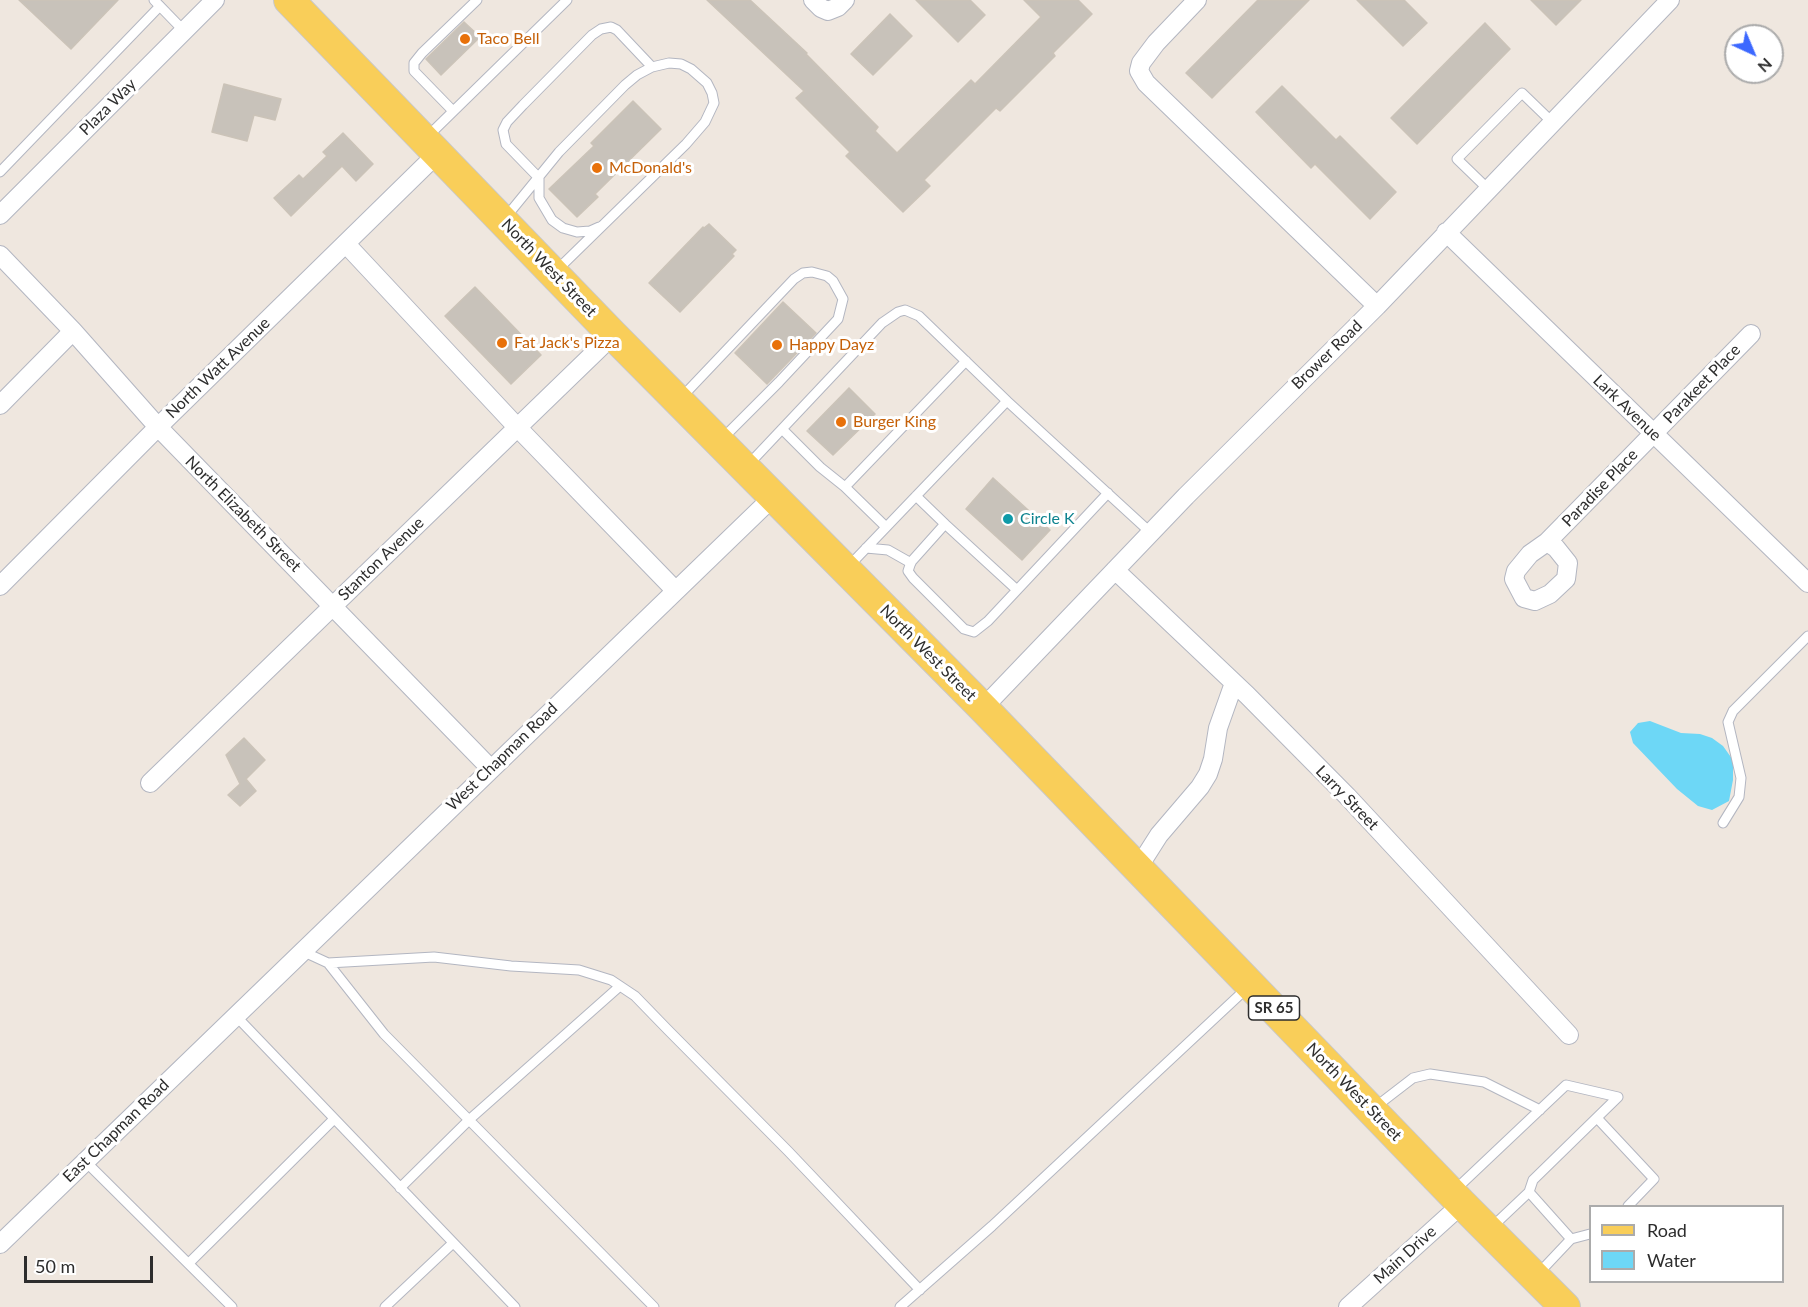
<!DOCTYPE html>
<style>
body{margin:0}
#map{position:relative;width:1808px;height:1307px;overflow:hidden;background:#efe7df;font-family:Lato,sans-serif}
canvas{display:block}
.legend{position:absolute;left:1589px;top:1205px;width:195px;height:78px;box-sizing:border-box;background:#fff;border:2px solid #ababab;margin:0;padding:8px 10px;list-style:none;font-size:18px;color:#2d2d2d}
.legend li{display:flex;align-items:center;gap:12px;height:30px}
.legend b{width:30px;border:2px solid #ababab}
.north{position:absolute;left:1724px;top:24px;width:60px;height:60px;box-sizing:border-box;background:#fff;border:2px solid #ababab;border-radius:50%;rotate:136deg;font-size:16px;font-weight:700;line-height:24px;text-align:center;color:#2d2d2d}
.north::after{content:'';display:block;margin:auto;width:21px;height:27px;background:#3c68ff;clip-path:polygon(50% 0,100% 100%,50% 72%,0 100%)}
.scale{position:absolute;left:24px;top:1256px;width:129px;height:27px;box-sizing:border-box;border:3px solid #2d2d2d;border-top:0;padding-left:8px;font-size:18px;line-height:21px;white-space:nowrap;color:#2d2d2d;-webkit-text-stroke:4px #fff;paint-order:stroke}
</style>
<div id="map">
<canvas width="1808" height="1307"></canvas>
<ul class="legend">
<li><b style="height:8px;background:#f9ce59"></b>Road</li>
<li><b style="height:16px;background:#6dd7f6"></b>Water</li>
</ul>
<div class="north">N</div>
<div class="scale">50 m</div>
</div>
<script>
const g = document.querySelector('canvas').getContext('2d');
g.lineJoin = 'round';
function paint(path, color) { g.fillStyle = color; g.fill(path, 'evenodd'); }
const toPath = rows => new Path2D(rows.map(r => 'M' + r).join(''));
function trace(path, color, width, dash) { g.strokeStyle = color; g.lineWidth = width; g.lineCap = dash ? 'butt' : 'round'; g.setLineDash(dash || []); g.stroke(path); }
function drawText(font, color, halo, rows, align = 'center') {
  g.font = font + ' Lato,sans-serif'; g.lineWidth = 6; g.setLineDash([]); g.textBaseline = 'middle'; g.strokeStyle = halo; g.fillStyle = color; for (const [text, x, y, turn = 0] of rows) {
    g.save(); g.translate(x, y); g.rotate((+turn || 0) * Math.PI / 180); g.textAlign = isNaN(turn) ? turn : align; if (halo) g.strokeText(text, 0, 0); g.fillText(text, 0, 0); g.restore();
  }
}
paint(toPath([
 [1650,721,1681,733,1700,734,1712,738,1723,746,1733,760,1733,780,1729,801,1712,810,1698,806,1677,789,1633,743,1630,732,1638,723]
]), '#6dd7f6');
const building = toPath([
 [19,0,118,0,71,49,19,0],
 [707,0,750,0,807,53,806,54,878,127,875,131,897,153,971,80,975,84,1041,17,1024,0,1078,0,1092,14,1053,53,1055,56,1000,111,996,108,924,180,930,186,903,212,846,156,850,152,796,98,804,91,707,0],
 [916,0,970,0,985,15,958,42,916,0],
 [1258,0,1309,0,1212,98,1186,73,1258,0],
 [1357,0,1404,0,1427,23,1403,46,1357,0],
 [1531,0,1581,0,1556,25,1531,0],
 [890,14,912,36,873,75,851,54,890,14],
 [464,22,480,37,441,75,426,59,464,22],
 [1485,23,1510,49,1417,144,1391,118,1485,23],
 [224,84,281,99,275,120,254,115,247,141,212,132,224,84],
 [1282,86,1336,140,1340,136,1396,192,1370,219,1315,164,1311,168,1256,112,1282,86],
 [633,101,661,129,595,194,598,197,577,217,549,189,594,146,591,143,633,101],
 [343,133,373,164,356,181,342,166,291,216,274,198,299,175,303,179,327,156,323,152,343,133],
 [709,224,736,250,732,254,734,256,680,312,649,283,703,227,704,228,709,224],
 [475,287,541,355,511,384,445,316,475,287],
 [783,302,816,333,767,384,735,353,783,302],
 [849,388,875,414,833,455,807,431,849,388],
 [993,478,1050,530,1022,560,966,509,993,478],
 [244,738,265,760,246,779,256,791,240,806,228,795,240,784,226,755,244,738]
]);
paint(building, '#c8c2ba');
trace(building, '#cbc3b8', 1.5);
const lane = toPath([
 [154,0,184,31],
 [453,111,414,71,414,63,422,53,477,0],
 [427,137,567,0],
 [0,172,160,6],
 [1488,189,1457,159,1522,93,1552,122],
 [506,217,559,152,625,85,637,75,652,67,669,63,681,64,691,69,707,83,712,93,714,103,705,122,686,144,556,271],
 [599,227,590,231,577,232,563,228,552,220,539,198,539,178,506,144,503,130,507,122,523,105,592,35,601,29,611,27,617,30,652,67],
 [680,399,794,279,803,273,812,272,827,276,833,281,843,299,838,319,779,382,721,440],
 [782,429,820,467,845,487],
 [749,464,882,323,898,312,905,310,919,316,1007,401],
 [916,496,945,524,911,562,908,571,913,578,964,629,974,632,988,621,1108,493],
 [945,524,1017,590],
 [886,527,845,487,966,361],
 [866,548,888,550,911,563],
 [849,566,1007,401,1151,533],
 [1723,823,1739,797,1741,778,1728,722,1733,711,1808,636],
 [302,951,328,963,384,1034,654,1307],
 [328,963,434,957,511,966,579,970,611,980,635,996,668,1030,788,1151,920,1290],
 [235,1015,515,1307],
 [1374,1108,1413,1078,1430,1074,1484,1082,1540,1110],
 [1597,1118,1654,1179,1628,1206],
 [85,1161,232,1307],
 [400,1188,470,1119,620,986],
 [1455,1190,1566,1085,1618,1097,1533,1180,1529,1192,1492,1227],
 [1529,1192,1571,1239],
 [189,1263,334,1119],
 [1537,1275,1571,1239,1590,1234],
 [385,1307,453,1243],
 [900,1307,992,1226,1247,988]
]);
const street = toPath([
 [813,0,821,8,828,11,838,7,845,0],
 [1197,0,1156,43,1141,63,1139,71,1146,83,1377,306],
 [0,215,215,0],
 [1446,232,1808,583],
 [346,244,517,427,675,590],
 [0,255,73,331,158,427,490,768],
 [0,405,73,331],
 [1547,542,1751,334],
 [1547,542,1556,548,1568,563,1566,579,1550,594,1535,601,1524,598,1514,579,1516,571,1530,554,1547,542],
 [1115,570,1247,695,1347,796,1569,1035],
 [0,586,158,427,439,152],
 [983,708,1186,496,1377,306,1670,0],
 [150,783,613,335],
 [1138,868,1159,835,1200,787,1208,774,1213,759,1218,728,1234,683],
 [0,1244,773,497],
 [1348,1307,1462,1204]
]);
const primary = toPath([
 [289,0,613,335,983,708,1462,1204,1565,1307]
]);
trace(lane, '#b3b6c1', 11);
trace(street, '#b3b6c1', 20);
trace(primary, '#c8c8c8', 32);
trace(lane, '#fff', 9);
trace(street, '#fff', 18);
trace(primary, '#f9ce59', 30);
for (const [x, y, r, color] of [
 [465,39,6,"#e8710a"],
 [597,168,6,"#e8710a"],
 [502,343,6,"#e8710a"],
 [777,345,6,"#e8710a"],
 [841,422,6,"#e8710a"],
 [1008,519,6,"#0f9aa8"]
]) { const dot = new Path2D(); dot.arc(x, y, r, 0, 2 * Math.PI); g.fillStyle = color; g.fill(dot); trace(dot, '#fff', 2); }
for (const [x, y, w] of [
 [1274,1008,51]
]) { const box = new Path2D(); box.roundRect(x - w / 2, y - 12, w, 24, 4.5); g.fillStyle = '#fff'; g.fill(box); trace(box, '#2d2d2d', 1.5); }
drawText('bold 15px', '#2d2d2d', null, [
 ["SR 65",1274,1008]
]);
drawText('16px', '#c56008', '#fff', [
 ["Taco Bell",477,39],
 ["McDonald's",609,168],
 ["Fat Jack's Pizza",514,343],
 ["Happy Dayz",789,345],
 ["Burger King",853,422]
], 'left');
drawText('16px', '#2d2d2d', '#fff', [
 ["Plaza Way",108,107,-45],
 ["North West Street",549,268,46],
 ["Brower Road",1327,355,-44],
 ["North Watt Avenue",218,368,-44],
 ["Parakeet Place",1702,384,-46],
 ["Lark Avenue",1627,408,44],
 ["Paradise Place",1600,488,-46],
 ["North Elizabeth Street",243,514,45],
 ["Stanton Avenue",381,559,-44],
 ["North West Street",928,653,45],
 ["West Chapman Road",502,757,-44],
 ["Larry Street",1347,798,46],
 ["North West Street",1354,1092,46],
 ["East Chapman Road",116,1131,-44],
 ["Main Drive",1405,1255,-42]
]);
drawText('16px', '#0d838f', '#fff', [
 ["Circle K",1020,519]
], 'left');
</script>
